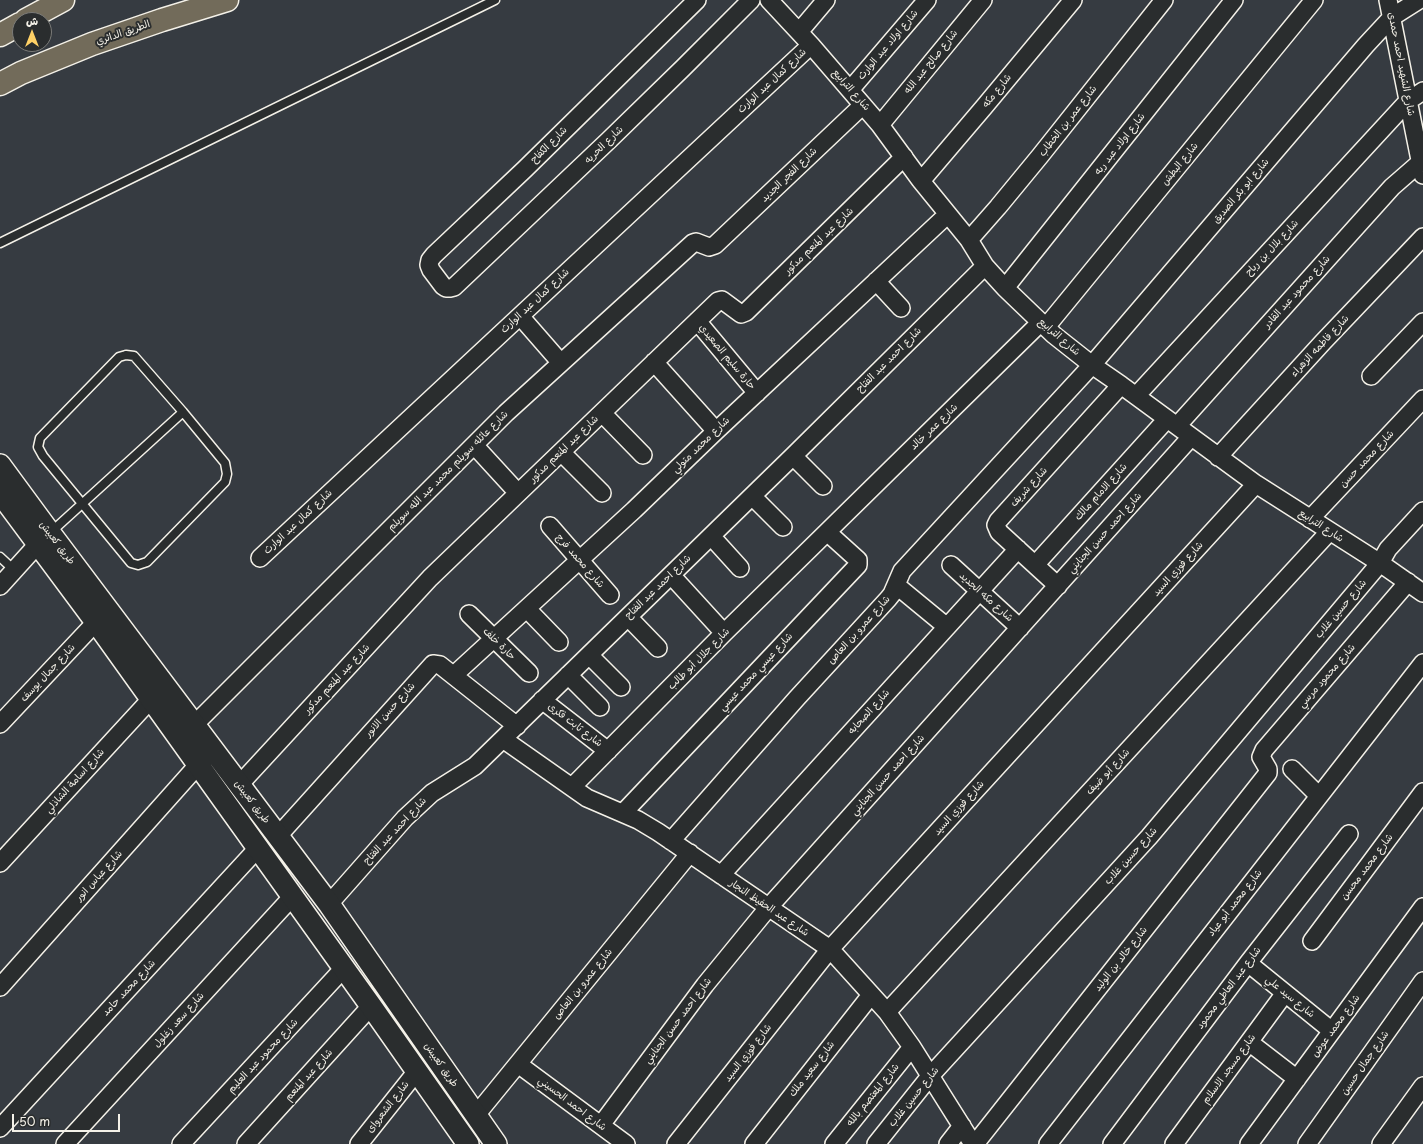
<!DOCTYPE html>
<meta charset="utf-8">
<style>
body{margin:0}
#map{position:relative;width:1423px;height:1144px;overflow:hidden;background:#363b41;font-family:"Playpen Sans","Playpen Sans Arabic",sans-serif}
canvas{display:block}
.north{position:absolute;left:12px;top:12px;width:40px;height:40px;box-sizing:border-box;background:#2a2d2e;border:1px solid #7b7b78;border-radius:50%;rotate:0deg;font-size:11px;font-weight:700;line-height:16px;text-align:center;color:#f4f1e8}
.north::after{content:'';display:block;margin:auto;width:14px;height:18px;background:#ffd166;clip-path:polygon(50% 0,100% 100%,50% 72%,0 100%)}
.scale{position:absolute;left:12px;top:1114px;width:108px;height:18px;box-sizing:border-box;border:2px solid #f4f1e8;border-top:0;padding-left:5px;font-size:12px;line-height:14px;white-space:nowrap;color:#f4f1e8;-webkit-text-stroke:3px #2a2d2e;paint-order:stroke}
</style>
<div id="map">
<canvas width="1423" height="1144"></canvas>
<div class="north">ش</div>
<div class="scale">50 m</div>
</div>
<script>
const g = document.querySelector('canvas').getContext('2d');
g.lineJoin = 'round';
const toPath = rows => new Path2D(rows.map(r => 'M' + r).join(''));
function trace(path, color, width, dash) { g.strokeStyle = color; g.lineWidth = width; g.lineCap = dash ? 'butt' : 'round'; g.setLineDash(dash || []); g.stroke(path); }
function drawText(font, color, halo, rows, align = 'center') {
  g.font = font + ' "Playpen Sans","Playpen Sans Arabic",sans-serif'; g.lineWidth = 4; g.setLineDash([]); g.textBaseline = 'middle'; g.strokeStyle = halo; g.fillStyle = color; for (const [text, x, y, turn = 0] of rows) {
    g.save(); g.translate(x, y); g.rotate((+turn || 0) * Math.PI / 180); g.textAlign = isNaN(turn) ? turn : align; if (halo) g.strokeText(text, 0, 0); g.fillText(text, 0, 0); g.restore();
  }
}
const service = toPath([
 [0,243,495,0],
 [126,355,134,356,183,412,225,463,227,474,225,482,147,562,138,565,131,563,43,456,38,447,40,438,119,357,126,355],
 [50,533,183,412],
 [0,557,14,570]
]);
const minor = toPath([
 [697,0,525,169,434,255,430,260,429,265,431,270,443,286,446,288,450,288,454,287,608,141,683,68,751,0],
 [769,0,811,45,880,125,921,181,969,240,985,266,1005,288,1054,335,1092,365,1121,385,1256,484,1380,563,1423,593],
 [1388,0,1423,175],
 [799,32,826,0],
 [850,90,927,0],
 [880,125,983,0],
 [921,181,984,107,1073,0],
 [969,240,998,207,1040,156,1164,0],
 [876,281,901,308],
 [1005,288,1234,0],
 [520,316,561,363],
 [697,321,757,393],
 [1046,327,1314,0],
 [654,362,716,431],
 [1371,376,1423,322],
 [1136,396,1408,101,1423,91],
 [602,413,643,455],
 [1177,426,1392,187,1423,160],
 [474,445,518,493],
 [561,452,602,493],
 [793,456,823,486],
 [1218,457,1323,342,1423,237],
 [752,496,783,527],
 [1310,519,1423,399],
 [550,526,610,595],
 [711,536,740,568],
 [260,558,811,45],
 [951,565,1020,628],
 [1035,565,1167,419],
 [671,575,724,633],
 [896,585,947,627],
 [0,586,38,544],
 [1058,586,999,532,996,525,998,521,1121,385],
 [527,609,559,642],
 [469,614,529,673],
 [628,617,658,648],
 [589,655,621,687],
 [454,675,634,510,716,431,947,215],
 [568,675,600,707],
 [542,700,608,751],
 [0,724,96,622],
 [194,725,506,413,693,243,696,242,709,247,715,245,863,105],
 [503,739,587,798,638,820,658,832,830,949,887,1012,912,1047,973,1144],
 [1292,769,1319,796],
 [239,785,430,578,718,301,722,300,741,314,746,312,904,157],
 [572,787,724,633,1041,322],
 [623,813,858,565,858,560,827,532],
 [278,836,433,664,440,665,517,726],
 [671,841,797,698,888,599,892,594,902,571,1092,365,1366,45,1392,17,1419,0],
 [0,863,151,699],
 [721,875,1018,549],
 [329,904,405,818,432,793,475,766,793,456,985,266],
 [1312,941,1423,792],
 [1248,963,1332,1031],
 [0,987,198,765],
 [887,1012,1329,532],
 [1249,1042,1297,1079],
 [518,1064,626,1144],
 [476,1115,690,853],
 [601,1125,705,985,768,908,1191,437],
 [0,1128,258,848],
 [65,1144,293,896],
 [181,1144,344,968],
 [246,1144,371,1006],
 [359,1144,417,1071],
 [676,1144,830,949,1256,484],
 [754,1144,871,995],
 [834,1144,912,1047],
 [876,1144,931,1075,1149,837,1380,563,1388,549,1423,511],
 [948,1144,962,1126],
 [975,1144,1268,773,1268,769,1261,757,1264,750,1408,582],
 [1048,1144,1423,663],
 [1112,1144,1248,963,1349,834],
 [1174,1144,1285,993],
 [1249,1144,1423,907],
 [1307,1144,1423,981],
 [1381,1144,1423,1086]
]);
const tertiary = toPath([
 [0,465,50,533,329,904,496,1144],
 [0,493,96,622,371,1006,468,1144]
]);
const motorway = toPath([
 [26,20,63,0],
 [0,35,20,24],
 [0,84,21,73,92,44,162,20,227,0]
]);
trace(service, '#f4f1e8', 11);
trace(minor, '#f4f1e8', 20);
trace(tertiary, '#f4f1e8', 24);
trace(motorway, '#f4f1e8', 25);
trace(service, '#2a2d2e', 8);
trace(minor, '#2a2d2e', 17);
trace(tertiary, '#2a2d2e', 21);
trace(motorway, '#726b5a', 22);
drawText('10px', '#f4f1e8', '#2a2d2e', [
 ["الطريق الدائري",123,33,-19],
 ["شارع اولاد عبد الوارث",888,45,-50],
 ["شارع صالح عبد الله",931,62,-51],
 ["شارع الشهيد احمد حمدى",1401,64,79],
 ["شارع كمال عبد الوارث",772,81,-43],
 ["شارع الترابيع",851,90,49],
 ["شارع مكه",997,91,-51],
 ["شارع عمر بن الخطاب",1068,121,-52],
 ["شارع اولاد عبد ربه",1120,144,-52],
 ["شارع الكفاح",549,145,-45],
 ["شارع الحريه",604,145,-44],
 ["شارع البطش",1180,164,-51],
 ["شارع الفجر الجديد",789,175,-44],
 ["شارع ابو بكر الصديق",1241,191,-50],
 ["شارع عبد المنعم مدكور",819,241,-44],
 ["شارع بلال بن رباح",1272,248,-47],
 ["شارع محمود عبد القادر",1297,292,-48],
 ["شارع كمال عبد الوارث",535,301,-43],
 ["شارع الترابيع",1059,337,41],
 ["شارع فاطمه الزهراء",1320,346,-47],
 ["حارة سليم الصعيدي",727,357,50],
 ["شارع احمد عبد الفتاح",889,360,-45],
 ["شارع عمر خالد",934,427,-44],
 ["شارع محمد متولي",701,445,-44],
 ["شارع عبد المنعم مدكور",564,449,-44],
 ["شارع محمد حسن",1367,459,-47],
 ["شارع عائله سويلم محمد عبد الله سويلم",448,471,-45],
 ["شارع شريف",1029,487,-48],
 ["شارع الامام مالك",1101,492,-48],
 ["شارع كمال عبد الوارث",298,522,-43],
 ["شارع الترابيع",1321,526,33],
 ["شارع احمد حسن الجنايني",1105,533,-48],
 ["طريق كعبيش",57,543,53],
 ["شارع محمد فرج",580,561,49],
 ["شارع فوزي السيد",1178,569,-48],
 ["شارع احمد عبد الفتاح",658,587,-44],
 ["شارع مكه الجديد",986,597,42],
 ["شارع حسين غلاب",1341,609,-50],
 ["شارع عمرو بن العاص",859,630,-48],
 ["حارة خلف",499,644,44],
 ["شارع جلال أبو طالب",699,659,-45],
 ["شارع عيسي محمد عيسي",756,672,-47],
 ["شارع جمال يوسف",48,673,-47],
 ["شارع محمود مرسي",1327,676,-49],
 ["شارع عبد المنعم مدكور",337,679,-47],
 ["شارع حسن الانور",390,710,-48],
 ["شارع الصحابه",869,712,-48],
 ["شارع ثابت فكرى",575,725,37],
 ["شارع أبو ضيف",1108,772,-47],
 ["شارع احمد حسن الجنايني",888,775,-48],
 ["شارع اسامة الشاذلي",75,781,-48],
 ["طريق كعبيش",252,802,53],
 ["شارع فوزي السيد",959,808,-48],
 ["شارع احمد عبد الفتاح",395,831,-47],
 ["شارع حسين غلاب",1131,856,-48],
 ["شارع محمد محسن",1367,867,-53],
 ["شارع عباس انور",99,876,-48],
 ["شارع محمد أبو عياد",1235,903,-52],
 ["شارع عبد الحفيظ النجار",769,908,34],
 ["شارع خالد بن الوليد",1121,959,-52],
 ["شارع عمرو بن العاص",583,984,-51],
 ["شارع محمد حامد",129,988,-47],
 ["شارع عبد العاطي محمود",1229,988,-53],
 ["شارع سيد علي",1290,997,39],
 ["شارع سعد زغلول",179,1020,-48],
 ["شارع احمد حسن الجنايني",678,1021,-53],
 ["شارع محمد عوض",1336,1026,-54],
 ["شارع فوزي السيد",748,1053,-52],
 ["شارع محمود عبد العليم",263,1056,-47],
 ["شارع جمال حسين",1365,1063,-55],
 ["طريق كعبيش",441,1065,55],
 ["شارع سعيد ملك",812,1069,-52],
 ["شارع مسجد الاسلام",1229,1069,-54],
 ["شارع عبد المنعم",309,1075,-48],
 ["شارع المعتصم بالله",873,1095,-51],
 ["شارع حسين غلاب",914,1097,-51],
 ["شارع احمد الحسيني",572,1104,37],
 ["شارع الشعرواى",388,1107,-52]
]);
</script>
